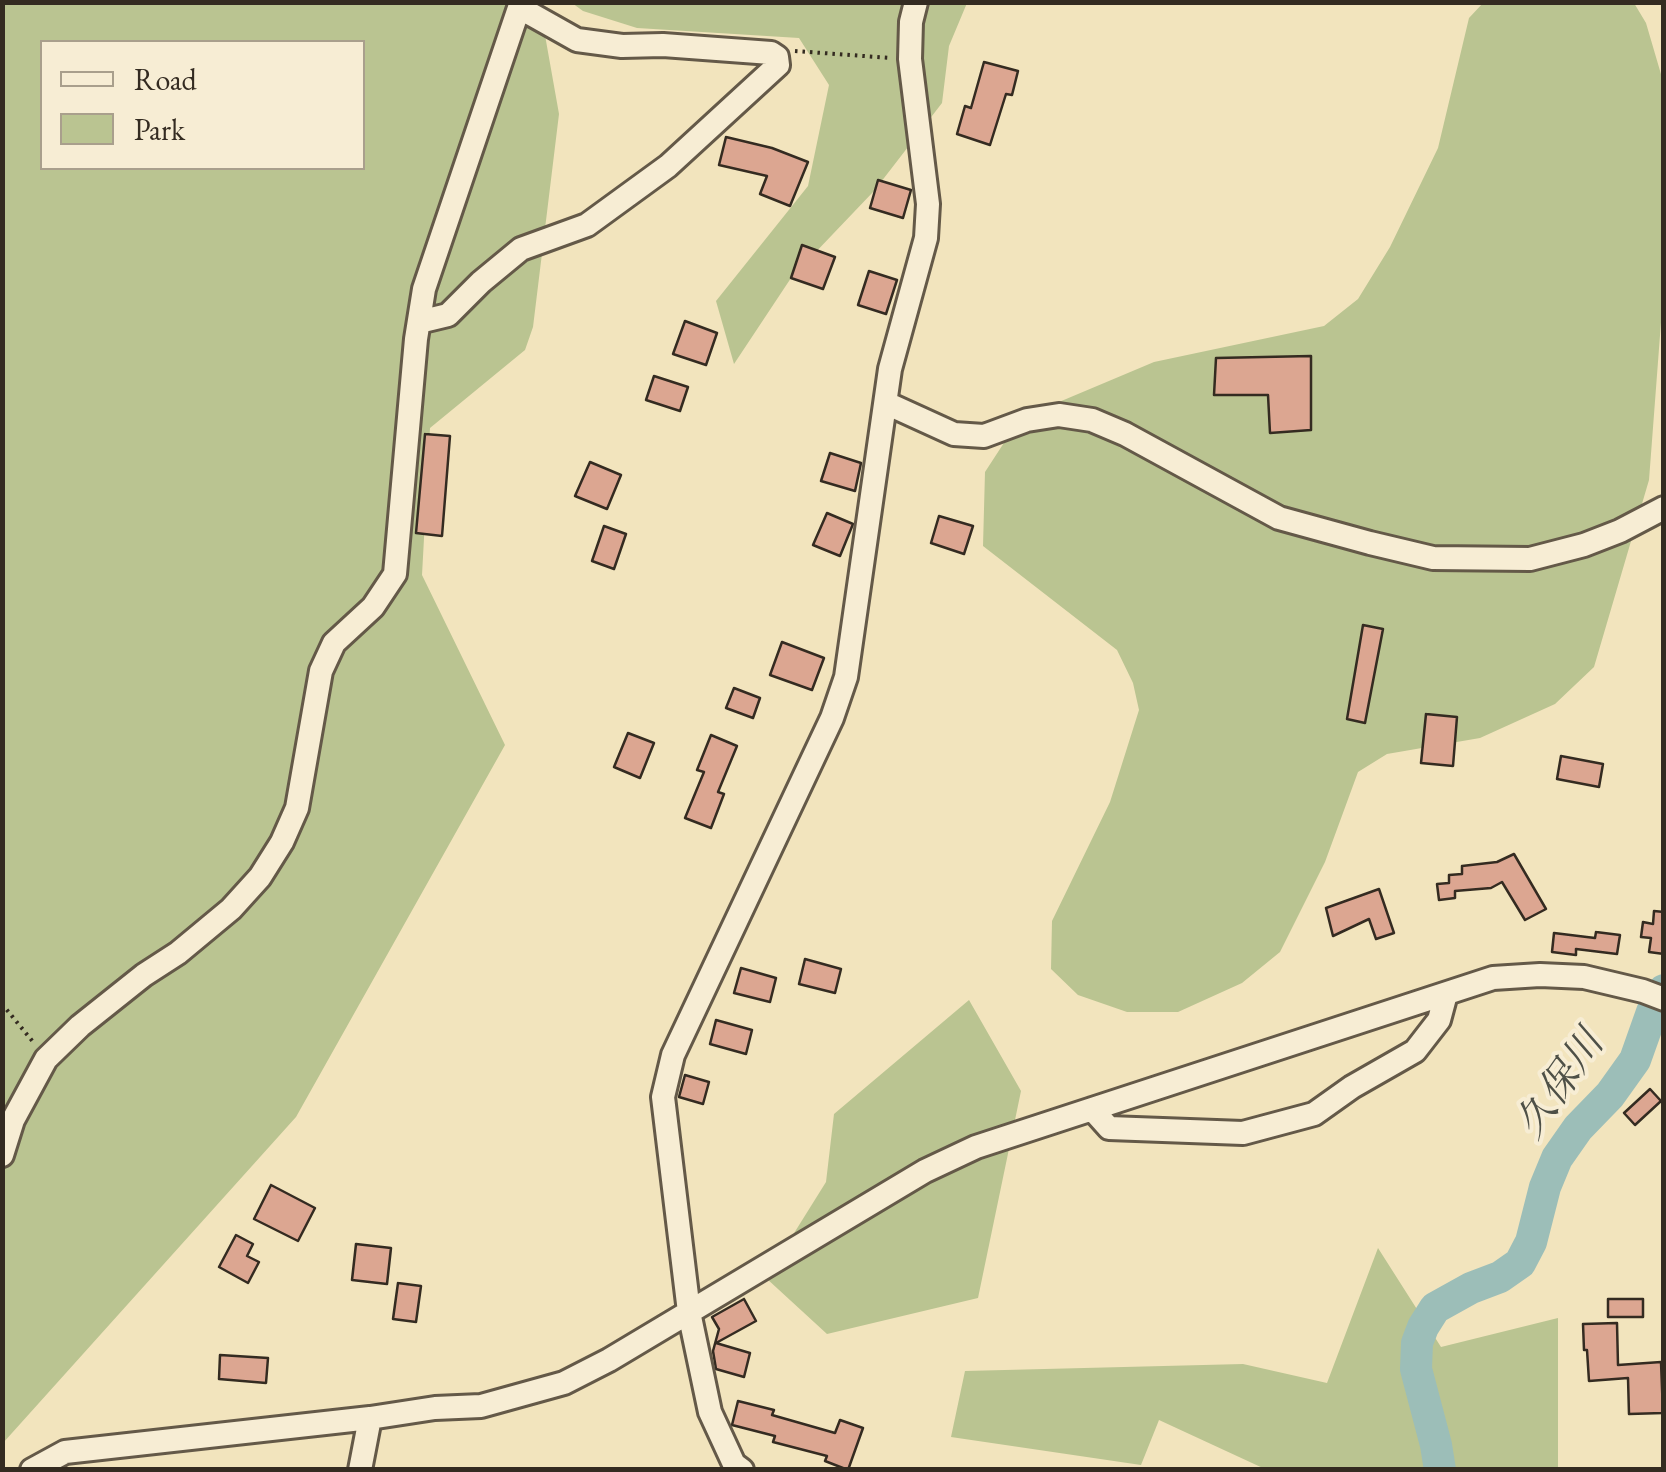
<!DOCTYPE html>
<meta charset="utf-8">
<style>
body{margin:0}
#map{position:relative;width:1666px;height:1472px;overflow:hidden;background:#f2e4bd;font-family:"EB Garamond",serif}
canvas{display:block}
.frame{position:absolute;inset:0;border:5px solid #342b21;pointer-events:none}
.legend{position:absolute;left:40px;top:40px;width:325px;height:130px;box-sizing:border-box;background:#f7edd4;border:2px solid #a99f8c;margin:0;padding:12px 18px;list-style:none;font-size:30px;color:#342b21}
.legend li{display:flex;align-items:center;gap:20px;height:50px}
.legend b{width:50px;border:2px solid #a99f8c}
</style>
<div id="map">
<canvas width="1666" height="1472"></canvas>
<div class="frame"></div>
<ul class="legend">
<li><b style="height:12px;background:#f7edd4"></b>Road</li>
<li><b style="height:28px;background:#bac491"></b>Park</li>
</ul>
</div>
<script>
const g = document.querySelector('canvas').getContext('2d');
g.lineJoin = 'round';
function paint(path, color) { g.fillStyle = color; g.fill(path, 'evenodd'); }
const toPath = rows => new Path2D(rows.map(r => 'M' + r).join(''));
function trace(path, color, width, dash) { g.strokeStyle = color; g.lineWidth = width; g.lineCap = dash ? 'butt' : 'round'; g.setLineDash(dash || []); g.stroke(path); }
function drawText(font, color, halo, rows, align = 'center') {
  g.font = font + ' "EB Garamond","Noto Serif JP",serif'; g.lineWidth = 8; g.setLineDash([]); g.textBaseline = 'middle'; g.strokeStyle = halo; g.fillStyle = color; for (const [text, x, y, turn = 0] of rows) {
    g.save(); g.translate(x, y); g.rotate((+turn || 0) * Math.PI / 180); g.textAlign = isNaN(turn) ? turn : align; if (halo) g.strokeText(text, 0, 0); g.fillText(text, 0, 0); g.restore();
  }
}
paint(toPath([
 [3,3,531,3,540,7,559,114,533,327,525,350,430,428,422,575,505,745,296,1117,3,1443],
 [42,42,362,42,362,168,42,168],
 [572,3,967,3,949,46,942,103,874,191,791,278,734,364,716,301,808,186,829,85,799,38,637,28,583,11],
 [1483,3,1634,3,1646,23,1663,81,1663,296,1649,480,1594,667,1555,704,1480,738,1387,754,1358,772,1325,862,1280,952,1242,983,1178,1012,1127,1012,1078,995,1051,969,1052,921,1110,802,1139,710,1133,683,1117,650,983,546,985,472,1011,432,1059,402,1154,362,1324,326,1358,299,1390,247,1438,148,1469,18],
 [969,1000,1021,1091,978,1298,827,1334,766,1278,826,1182,834,1114],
 [1378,1248,1441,1347,1558,1318,1558,1469,1265,1469,1159,1420,1141,1465,951,1437,965,1371,1243,1364,1327,1383]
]), '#bac491');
trace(toPath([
 [1440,1470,1436,1445,1416,1369,1417,1343,1423,1327,1435,1308,1471,1288,1500,1277,1520,1263,1531,1242,1545,1187,1557,1158,1578,1128,1610,1095,1635,1060,1652,1012,1664,990]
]), '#9cbeb8', 32);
const building = toPath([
 [984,62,1018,71,1012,95,1006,94,990,145,957,134,965,106,971,108,984,62],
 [726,137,772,148,808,162,790,206,760,194,767,176,719,165,726,137],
 [878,180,911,190,903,218,870,208,878,180],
 [802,245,835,257,823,289,791,278,802,245],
 [869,271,897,280,886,314,858,305,869,271],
 [685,321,717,333,706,365,673,354,685,321],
 [1311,356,1311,430,1270,433,1268,395,1214,395,1216,358,1311,356],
 [654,376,688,387,680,411,646,400,654,376],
 [425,434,450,436,442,536,416,533,425,434],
 [830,453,861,463,855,491,821,481,830,453],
 [590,462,621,475,607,509,575,496,590,462],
 [827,513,853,524,840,556,813,545,827,513],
 [939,516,973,526,964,554,931,543,939,516],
 [604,526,626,534,614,569,592,561,604,526],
 [1363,625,1383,629,1365,723,1347,719,1363,625],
 [782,642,824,658,812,690,770,675,782,642],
 [734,688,760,698,753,718,726,708,734,688],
 [1426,714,1457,717,1453,766,1421,763,1426,714],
 [628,733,654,743,640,778,614,767,628,733],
 [711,735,737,746,718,792,724,794,711,828,685,818,704,772,697,770,711,735],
 [1561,756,1603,764,1599,787,1557,779,1561,756],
 [1514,854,1546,909,1525,920,1502,882,1491,888,1455,891,1455,898,1439,900,1437,884,1449,883,1449,875,1462,874,1462,866,1497,862,1514,854],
 [1379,889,1394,933,1376,939,1369,919,1333,936,1326,908,1379,889],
 [1654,911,1664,912,1664,954,1649,952,1651,938,1641,937,1643,922,1653,924,1654,911],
 [1596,932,1620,935,1617,954,1576,949,1576,955,1552,952,1554,933,1595,938,1596,932],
 [805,959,841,969,835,993,799,984,805,959],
 [741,968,776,978,770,1002,734,993,741,968],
 [716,1020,752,1030,746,1054,710,1044,716,1020],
 [685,1075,709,1082,703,1104,679,1097,685,1075],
 [1650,1089,1661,1101,1635,1125,1624,1113,1650,1089],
 [271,1185,315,1208,298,1241,254,1219,271,1185],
 [236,1235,253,1244,247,1256,259,1262,248,1283,219,1267,236,1235],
 [356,1244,391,1248,387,1284,352,1280,356,1244],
 [398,1283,421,1286,416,1322,393,1319,398,1283],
 [744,1299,756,1321,716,1343,750,1353,744,1377,716,1369,713,1351,719,1329,712,1317,744,1299],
 [1608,1299,1643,1299,1643,1317,1608,1317,1608,1299],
 [1617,1323,1618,1365,1661,1362,1663,1413,1629,1414,1628,1378,1589,1381,1587,1350,1584,1350,1583,1324,1617,1323],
 [220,1355,268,1358,266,1383,219,1379,220,1355],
 [738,1401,774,1410,772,1415,835,1433,840,1420,863,1428,848,1470,825,1461,827,1456,773,1442,775,1436,732,1425,738,1401]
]);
paint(building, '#dca691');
trace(building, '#342b21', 2.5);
const minor = toPath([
 [419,322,448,315,481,282,521,249,587,225,668,166,778,65,777,57,771,53,663,45,622,46,577,40,520,8],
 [886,403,954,434,984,436,1027,420,1059,415,1092,420,1125,434,1279,518,1370,543,1433,558,1530,559,1584,545,1620,531,1664,508],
 [1092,1109,1109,1128,1243,1133,1314,1114,1352,1087,1415,1051,1439,1020,1446,994],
 [2,1155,13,1120,46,1059,80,1026,144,975,178,953,231,909,260,877,282,842,297,808,321,671,334,643,373,607,395,574,416,339,424,289,521,2],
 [32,1470,65,1452,370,1418,435,1408,481,1406,564,1383,609,1360,925,1171,976,1147,1493,978,1540,975,1584,977,1643,991,1664,999],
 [360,1470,370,1418],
 [742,1470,734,1464,710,1412,689,1312,663,1097,673,1055,832,718,846,677,890,369,926,238,928,204,910,59,911,22,916,2]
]);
trace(minor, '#645948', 28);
trace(toPath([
 [795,51,891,58],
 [2,1004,34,1043]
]), '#342b21', 4, [2.5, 5]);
trace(minor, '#f7edd4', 22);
drawText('italic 40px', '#4e5047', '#f7edd4', [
 ["久保川",1561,1085,-55]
]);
</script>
